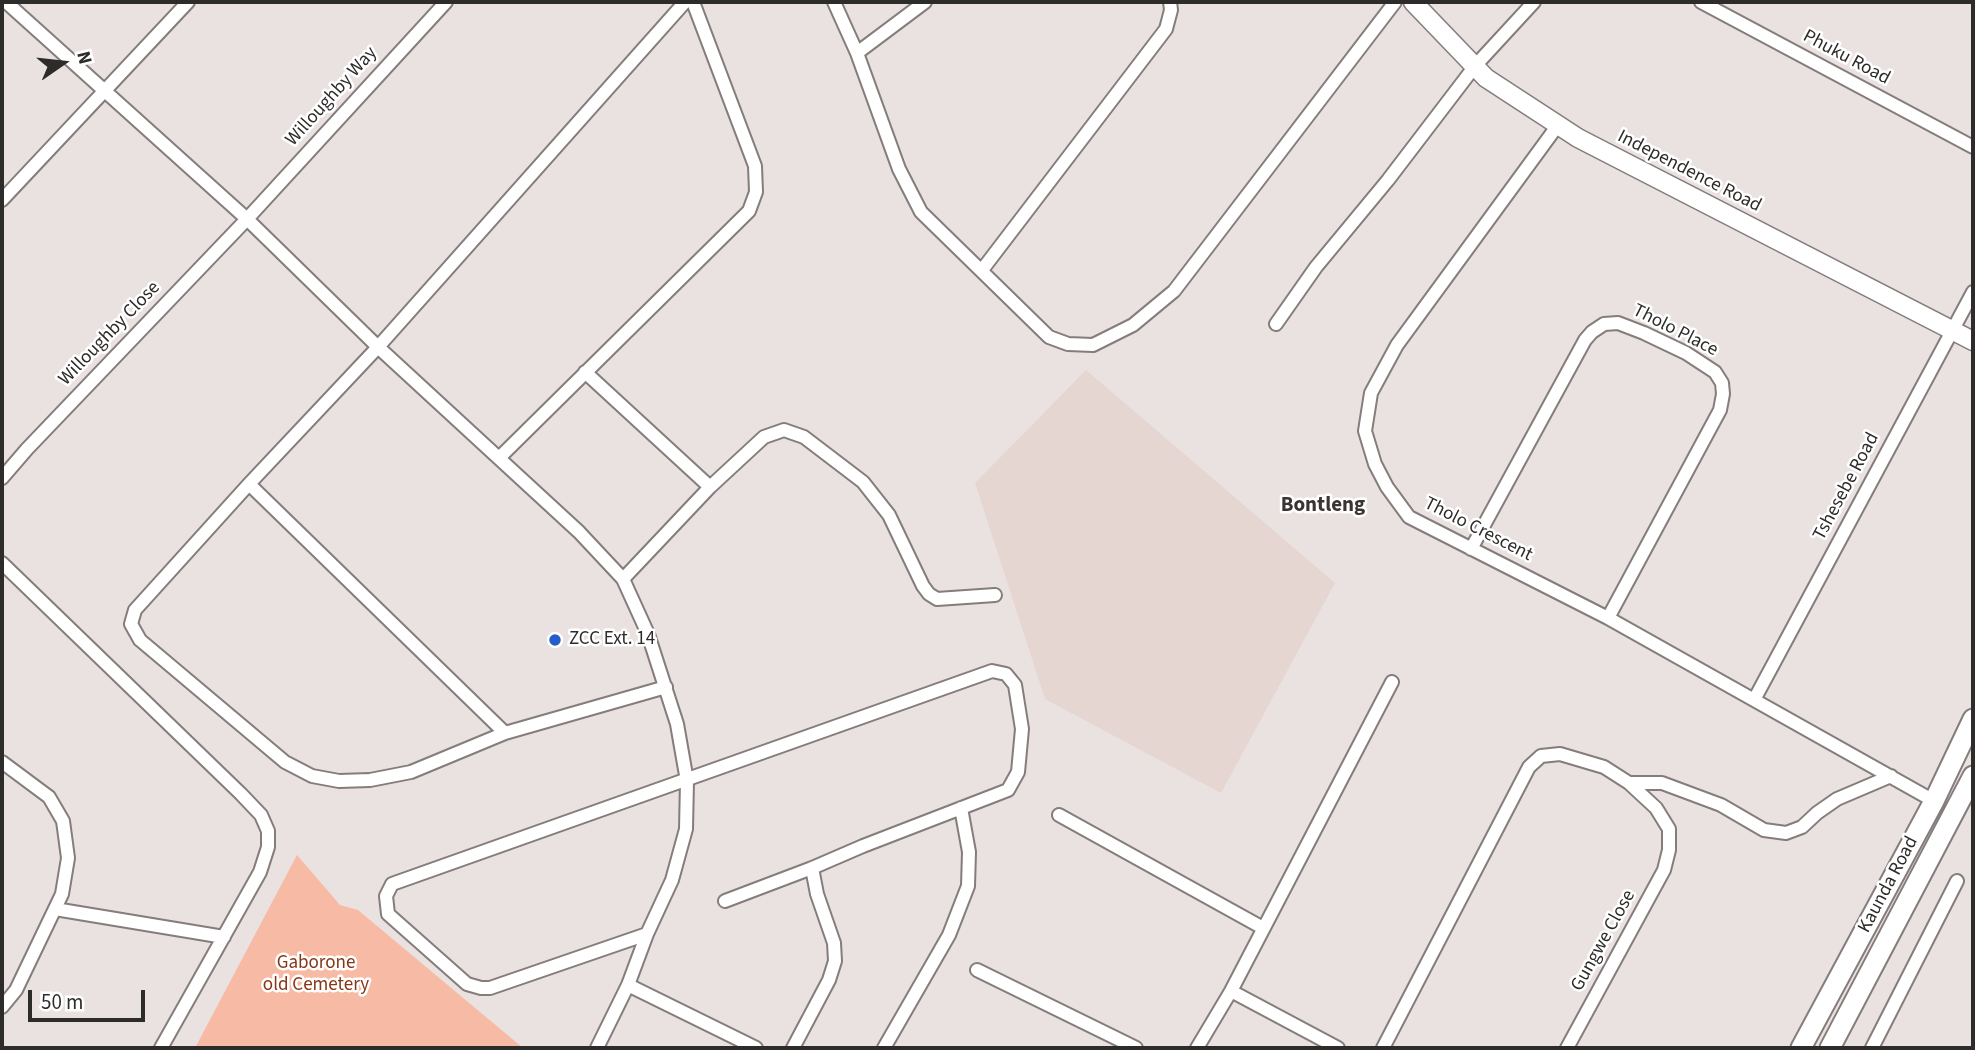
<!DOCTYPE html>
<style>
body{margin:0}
#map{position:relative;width:1975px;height:1050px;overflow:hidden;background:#eae2e0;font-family:"Source Sans 3",sans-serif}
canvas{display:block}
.frame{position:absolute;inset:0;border:4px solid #2e2c2b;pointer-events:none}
.north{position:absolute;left:28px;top:28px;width:70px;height:70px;-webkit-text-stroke:5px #fff;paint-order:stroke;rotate:76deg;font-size:19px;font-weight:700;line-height:28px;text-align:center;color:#2e2c2b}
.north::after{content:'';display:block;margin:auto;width:24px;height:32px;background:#2e2c2b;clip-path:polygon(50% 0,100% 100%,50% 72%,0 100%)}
.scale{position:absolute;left:28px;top:990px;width:117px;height:32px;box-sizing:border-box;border:4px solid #2e2c2b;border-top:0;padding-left:9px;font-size:21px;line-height:24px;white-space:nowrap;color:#2e2c2b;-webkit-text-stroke:5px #fff;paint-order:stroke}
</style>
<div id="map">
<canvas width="1975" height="1050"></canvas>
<div class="frame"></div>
<div class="north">N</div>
<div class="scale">50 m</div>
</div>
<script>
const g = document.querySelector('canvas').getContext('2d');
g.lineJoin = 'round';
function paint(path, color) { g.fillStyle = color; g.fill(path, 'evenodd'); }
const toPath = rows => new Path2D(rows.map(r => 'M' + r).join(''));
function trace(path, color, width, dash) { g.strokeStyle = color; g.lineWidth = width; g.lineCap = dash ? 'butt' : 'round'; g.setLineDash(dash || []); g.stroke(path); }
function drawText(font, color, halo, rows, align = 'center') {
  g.font = font + ' "Source Sans 3",sans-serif'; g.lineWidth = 5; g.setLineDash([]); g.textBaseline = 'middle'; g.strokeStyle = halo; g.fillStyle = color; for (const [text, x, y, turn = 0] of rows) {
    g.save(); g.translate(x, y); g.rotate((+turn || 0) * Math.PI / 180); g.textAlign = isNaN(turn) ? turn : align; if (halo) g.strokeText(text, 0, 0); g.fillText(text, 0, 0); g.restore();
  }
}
paint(toPath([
 [1086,370,1335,583,1221,793,1045,699,975,483]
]), '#e6d6d1');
paint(toPath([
 [297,855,340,905,358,910,523,1048,195,1048]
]), '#f7baa4');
const street = toPath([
 [6,2,247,219,378,347,579,532,623,579,648,634,677,724,687,781,686,829,672,880,647,934,628,985,597,1048],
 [834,2,857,53,899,169,921,212,1049,337,1068,344,1093,345,1133,325,1174,291,1395,2],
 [1701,2,1973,147],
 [857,53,925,2],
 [1558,125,1397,345,1371,393,1365,431,1375,464,1387,487,1409,517,1608,618,1934,801],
 [2,200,188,2],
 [982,270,1166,29,1171,10,1170,2],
 [1276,324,1316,267,1388,180,1475,66,1534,2],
 [585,372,710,487],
 [499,458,749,211,756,192,755,166,693,2],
 [2,478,27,449,247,219,446,2],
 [249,484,505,733,666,687],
 [1471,549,1585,340,1592,332,1604,324,1618,323,1644,333,1686,353,1715,372,1722,383,1723,394,1720,410,1608,618],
 [2,563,241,794,261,815,268,831,268,847,260,872,161,1048],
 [623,579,710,487,764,437,784,430,804,437,863,482,889,515,923,586,929,594,937,599,995,595],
 [1754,700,1973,292],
 [505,733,411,772,370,780,339,781,312,776,285,762,140,640,131,624,135,610,249,484,378,347,685,2],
 [2,762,49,797,63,821,68,858,62,894,16,990,2,1007],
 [1629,783,1662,783,1721,805,1764,830,1786,833,1802,827,1817,813,1837,799,1891,776],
 [1059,815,1263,928],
 [55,909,224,937],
 [647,934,490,988,481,988,467,984,388,914,386,896,392,884,992,671,1006,674,1015,685,1022,729,1018,772,1008,790,863,846,812,868,725,901],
 [977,970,1136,1048],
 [628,985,756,1048],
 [1231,991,1338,1048],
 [793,1048,829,980,835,961,834,943,817,894,812,868],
 [884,1048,949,935,968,886,969,852,961,808],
 [1197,1048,1231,991,1392,682],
 [1383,1048,1529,767,1541,756,1560,754,1604,767,1629,783,1656,808,1669,829,1669,850,1664,870,1567,1048],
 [1872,1048,1957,881]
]);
const secondary = toPath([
 [1413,2,1486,78,1578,138,1973,341]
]);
const primary = toPath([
 [1801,1048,1934,801,1973,719],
 [1830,1048,1973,776]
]);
trace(street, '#847d7b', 16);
trace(secondary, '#847d7b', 21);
trace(primary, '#847d7b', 23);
trace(street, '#fff', 12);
trace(secondary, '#fff', 18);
trace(primary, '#fff', 19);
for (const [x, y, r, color] of [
 [555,640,7,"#275dca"]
]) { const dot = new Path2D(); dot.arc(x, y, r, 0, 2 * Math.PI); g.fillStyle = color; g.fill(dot); trace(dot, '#fff', 2.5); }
drawText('19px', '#2e2c2b', '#fff', [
 ["Phuku Road",1846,58,28],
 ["Willoughby Way",332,97,-48],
 ["Independence Road",1689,172,27],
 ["Tholo Place",1675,331,27],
 ["Willoughby Close",110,334,-46],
 ["Tshesebe Road",1847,487,-62],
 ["Tholo Crescent",1478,530,27],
 ["Kaunda Road",1889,885,-62],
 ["Gungwe Close",1604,941,-61]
]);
drawText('19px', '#2e2c2b', '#fff', [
 ["ZCC Ext. 14",569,640]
], 'left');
drawText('19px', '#853717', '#fff', [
 ["Gaborone",316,964],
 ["old Cemetery",316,986]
]);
drawText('bold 21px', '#3a3432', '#fff', [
 ["Bontleng",1323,506]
]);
</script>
